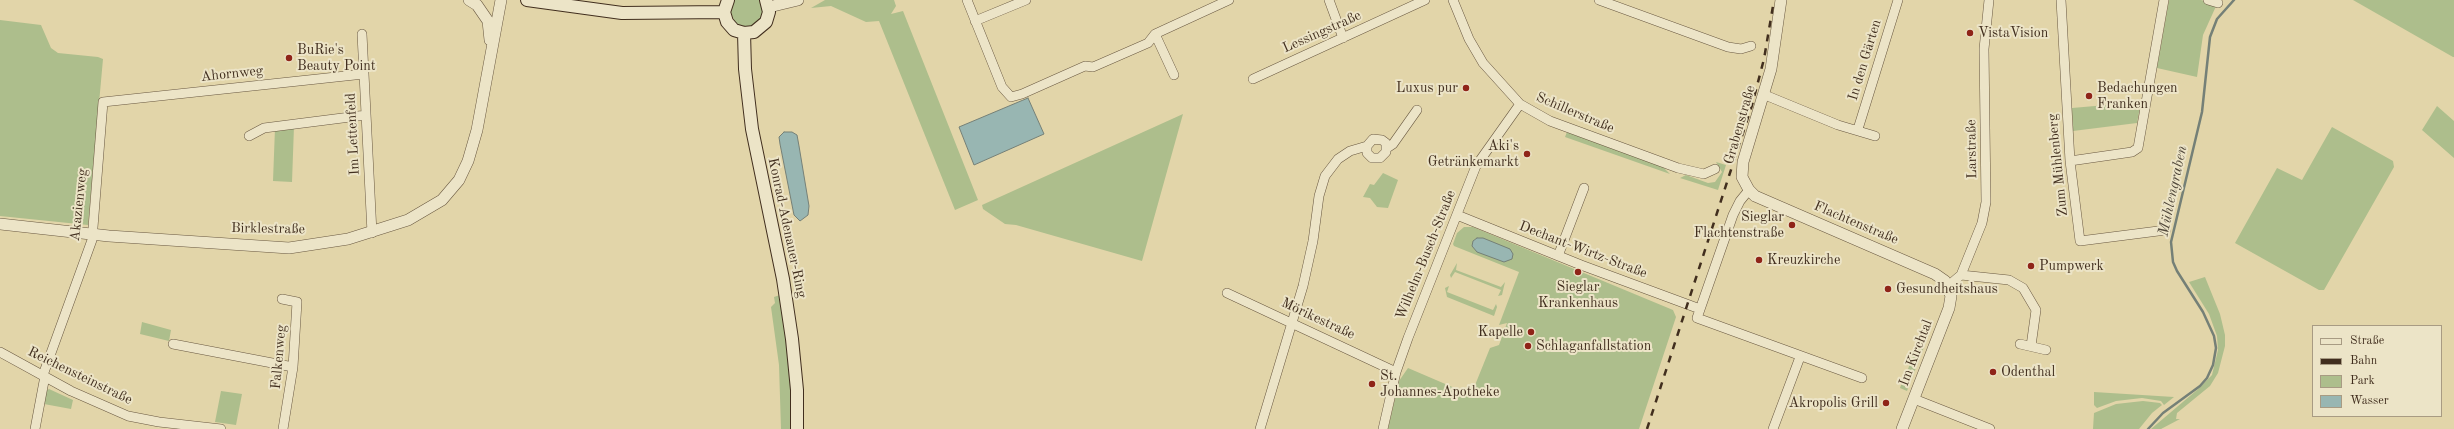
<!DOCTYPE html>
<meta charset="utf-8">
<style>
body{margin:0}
#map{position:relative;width:2454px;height:429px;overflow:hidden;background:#e2d5a9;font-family:"Old Standard TT",serif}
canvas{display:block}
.legend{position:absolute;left:2312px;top:325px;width:130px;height:92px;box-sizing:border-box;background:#ece4c7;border:1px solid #a89b83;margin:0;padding:5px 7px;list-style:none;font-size:12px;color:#412e1e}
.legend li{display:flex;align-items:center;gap:8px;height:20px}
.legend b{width:20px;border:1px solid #a89b83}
</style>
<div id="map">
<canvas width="2454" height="429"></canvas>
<ul class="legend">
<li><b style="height:5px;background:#ece4c7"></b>Straße</li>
<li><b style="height:5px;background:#412e1e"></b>Bahn</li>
<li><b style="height:11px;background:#adbe8c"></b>Park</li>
<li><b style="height:11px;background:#98b6b2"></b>Wasser</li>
</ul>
</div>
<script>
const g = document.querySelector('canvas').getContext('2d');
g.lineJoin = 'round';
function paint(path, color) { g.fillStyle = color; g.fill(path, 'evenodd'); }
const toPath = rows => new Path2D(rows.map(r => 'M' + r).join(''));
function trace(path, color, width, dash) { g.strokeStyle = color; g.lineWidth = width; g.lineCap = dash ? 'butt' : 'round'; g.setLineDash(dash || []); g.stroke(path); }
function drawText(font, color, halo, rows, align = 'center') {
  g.font = font + ' "Old Standard TT",serif'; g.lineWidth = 4; g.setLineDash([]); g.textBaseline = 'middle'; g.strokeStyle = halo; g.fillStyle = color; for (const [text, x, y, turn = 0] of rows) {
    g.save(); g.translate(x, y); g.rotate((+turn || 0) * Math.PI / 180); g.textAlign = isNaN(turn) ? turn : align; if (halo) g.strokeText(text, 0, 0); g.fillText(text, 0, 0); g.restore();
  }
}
paint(toPath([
 [734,0,759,0,764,12,761,19,749,28,735,23,730,10],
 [825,0,894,0,896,6,891,14,903,11,978,200,955,210,879,21,866,22,831,6,811,8],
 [2169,0,2201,0,2217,4,2203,35,2197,77,2157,68],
 [2353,0,2454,0,2454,57,2453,57],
 [0,20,41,25,51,48,58,53,98,57,103,59,88,225,0,216],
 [2118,104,2140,107,2137,123,2073,131,2072,108],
 [2437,106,2454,121,2454,158,2422,130],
 [1183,114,1142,261,1016,225,1005,224,983,209,982,205],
 [294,126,292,182,273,181,275,128],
 [2332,127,2393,161,2394,167,2324,290,2319,290,2235,243,2277,168,2302,180],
 [1567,132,1663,167,1670,174,1565,137],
 [1716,162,1726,165,1718,190,1680,178,1686,175,1708,183,1715,182,1722,172],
 [1383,173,1398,180,1388,208,1377,207,1370,198,1363,197,1370,184,1374,185],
 [1464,227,1473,227,1673,310,1676,317,1639,429,1388,429,1399,381,1408,368,1471,395,1490,348,1499,345,1507,323,1499,325,1519,272,1454,246,1453,244,1457,233],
 [1457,263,1456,270,1501,287,1505,282,1502,295,1498,296,1501,290,1455,272,1451,278,1450,275],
 [2205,277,2220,314,2225,335,2225,346,2218,373,2210,386,2177,413,2176,419,2180,419,2161,429,2151,429,2197,390,2212,375,2218,350,2217,336,2209,314,2189,282],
 [1449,286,1447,292,1493,310,1496,304,1497,307,1494,316,1447,297,1445,288],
 [780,295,792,377,792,429,781,429,779,365,771,307,775,303,774,297],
 [142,322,171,330,169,341,140,334],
 [1922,332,1929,334,1907,391,1900,388,1902,382,1906,383,1908,379,1905,377],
 [49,389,73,400,71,409,44,404,46,391],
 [221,391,242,394,236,425,215,422],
 [2094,392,2174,397,2164,405,2161,401,2142,398,2116,401,2097,408,2094,405],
 [2143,401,2160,403,2162,405,2152,413,2139,429,2093,429,2094,413,2116,404]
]), '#adbe8c');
const water = toPath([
 [1028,98,1044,134,974,165,959,127,1028,98],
 [784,132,792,132,797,135,799,146,809,206,808,215,800,221,794,215,780,144,779,137,784,132],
 [1477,238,1483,238,1510,249,1513,254,1512,259,1504,262,1477,252,1472,246,1473,241,1477,238]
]);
paint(water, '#98b6b2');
trace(water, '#758077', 1);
trace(toPath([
 [2148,429,2163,413,2200,386,2207,378,2213,365,2216,348,2214,336,2203,312,2177,271,2173,262,2171,242,2202,112,2210,37,2217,19,2234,0]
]), '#758077', 2.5);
const minor = toPath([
 [967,0,1002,87,1011,97,1022,94,1085,66,1093,67,1148,43,1155,34,1229,0],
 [1329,0,1343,38],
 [1453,0,1469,39,1483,63,1520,104,1550,121,1678,168,1704,174,1715,169],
 [1599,0,1728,47,1741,49,1751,46],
 [2061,0,2070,161,2080,241,2166,230],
 [2208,0,2218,3],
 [975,21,1026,0],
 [362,34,372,233],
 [1155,34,1174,75],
 [1253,79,1425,0],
 [1765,95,1838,125,1875,136],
 [1858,129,1898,0],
 [249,136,264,128,366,115],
 [1387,148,1393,144,1417,110],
 [2070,161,2132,152,2138,148,2164,0],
 [1749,190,1740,201,1733,215,1697,318,1862,378],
 [1457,215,1581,265,1700,309],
 [1558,256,1584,188],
 [1961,275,2009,280,2023,288,2036,310,2031,346],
 [1948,286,1961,275,1982,223,1986,202,1984,49,1989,0],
 [1227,293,1396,372],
 [282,299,297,302,293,367,283,429],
 [173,344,293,367],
 [2020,344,2046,350],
 [0,352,71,391,128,416,159,422,221,429],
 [43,375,92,240,103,102,364,74],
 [1914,399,1990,429],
 [35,429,45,376],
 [1260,429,1303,286,1313,241,1319,196,1325,176,1338,159,1350,151,1367,146,1373,139,1382,140,1386,143,1386,152,1380,158,1372,158,1367,153,1367,146],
 [1383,429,1396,372,1408,338,1476,166,1520,104],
 [1773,429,1800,357]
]);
const tertiary = toPath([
 [469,0,477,5,488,21,490,40],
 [1781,0,1771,69,1743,162,1742,177,1749,190,1755,196,1935,274,1945,281,1951,296,1949,308,1902,429],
 [769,7,798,0],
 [0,224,109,236,289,248,348,239,408,220,442,200,459,180,468,161,477,130,501,0]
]);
const secondary = toPath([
 [527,0,622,13,724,12],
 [728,0,724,12,727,22,734,30,744,33,754,32,766,22,769,12,766,0],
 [744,33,745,69,752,129,783,279,792,339,797,390,797,429]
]);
trace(minor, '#695841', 10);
trace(tertiary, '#695841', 12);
trace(secondary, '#412e1e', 14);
trace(minor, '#ece4c7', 9);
trace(tertiary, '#ece4c7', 11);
trace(secondary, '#ece4c7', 12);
trace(toPath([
 [1647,429,1752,105,1764,59,1774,0]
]), '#412e1e', 2.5, [7, 7]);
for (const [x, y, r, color] of [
 [1970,33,4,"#8f2418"],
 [289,58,4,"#8f2418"],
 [1466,88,4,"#8f2418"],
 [2089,96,4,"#8f2418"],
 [1527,154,4,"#8f2418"],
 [1792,225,4,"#8f2418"],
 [1759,260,4,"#8f2418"],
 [2031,266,4,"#8f2418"],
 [1578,272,4,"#8f2418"],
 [1888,289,4,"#8f2418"],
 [1531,332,4,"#8f2418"],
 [1528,346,4,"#8f2418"],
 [1993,372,4,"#8f2418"],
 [1372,384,4,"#8f2418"],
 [1886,403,4,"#8f2418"]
]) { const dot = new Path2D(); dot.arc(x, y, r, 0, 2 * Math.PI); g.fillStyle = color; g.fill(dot); trace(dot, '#ece4c7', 1.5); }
drawText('14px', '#412e1e', '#ece4c7', [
 ["Lessingstraße",1322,32,-24],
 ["In den Gärten",1865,60,-73],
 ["Ahornweg",232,74,-6],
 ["Schillerstraße",1575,113,23],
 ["Grabenstraße",1740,125,-74],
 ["Im Lettenfeld",353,134,-93],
 ["Larstraße",1972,149,-91],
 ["Zum Mühlenberg",2058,165,-96],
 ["Akazienweg",79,205,-84],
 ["Flachtenstraße",1856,223,23],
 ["Konrad-Adenauer-Ring",787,228,78],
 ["Birklestraße",268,229,1],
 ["Dechant-Wirtz-Straße",1583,250,21],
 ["Wilhelm-Busch-Straße",1426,255,-68],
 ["Mörikestraße",1318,319,25],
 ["Im Kirchtal",1916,353,-69],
 ["Falkenweg",279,357,-85],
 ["Reichensteinstraße",80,376,26]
]);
drawText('14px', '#412e1e', '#ece4c7', [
 ["VistaVision",1978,33],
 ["BuRie's",297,50],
 ["Beauty Point",297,66],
 ["Luxus pur",1458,88,"right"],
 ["Bedachungen",2097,88],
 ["Franken",2097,104],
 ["Aki's",1519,146,"right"],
 ["Getränkemarkt",1519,162,"right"],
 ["Sieglar",1784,217,"right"],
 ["Flachtenstraße",1784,233,"right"],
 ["Kreuzkirche",1767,260],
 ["Pumpwerk",2039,266],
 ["Sieglar",1578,287,"center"],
 ["Krankenhaus",1578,303,"center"],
 ["Gesundheitshaus",1896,289],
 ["Kapelle",1523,332,"right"],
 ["Schlaganfallstation",1536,346],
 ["Odenthal",2001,372],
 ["St.",1380,376],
 ["Johannes-Apotheke",1380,392],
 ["Akropolis Grill",1878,403,"right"]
], 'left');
drawText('italic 15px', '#52493c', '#ece4c7', [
 ["Mühlengraben",2173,191,-78]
]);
</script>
